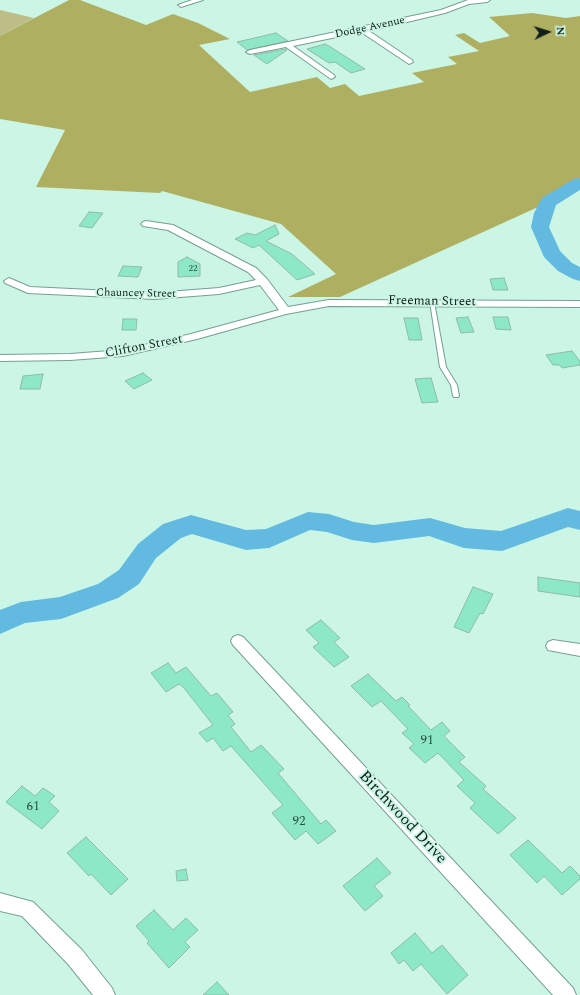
<!DOCTYPE html>
<style>
body{margin:0}
#map{position:relative;width:580px;height:995px;overflow:hidden;background:#cbf6e5;font-family:Spectral,serif}
canvas{display:block}
.north{position:absolute;left:528px;top:12px;width:40px;height:40px;-webkit-text-stroke:3px #cbf6e5;paint-order:stroke;rotate:86deg;font-size:11px;font-weight:700;line-height:16px;text-align:center;color:#0f1f19}
.north::after{content:'';display:block;margin:auto;width:14px;height:18px;background:#0f1f19;clip-path:polygon(50% 0,100% 100%,50% 72%,0 100%)}
</style>
<div id="map">
<canvas width="580" height="995"></canvas>
<div class="north">N</div>
</div>
<script>
const g = document.querySelector('canvas').getContext('2d');
g.lineJoin = 'round';
function paint(path, color) { g.fillStyle = color; g.fill(path, 'evenodd'); }
const toPath = rows => new Path2D(rows.map(r => 'M' + r).join(''));
function trace(path, color, width, dash) { g.strokeStyle = color; g.lineWidth = width; g.lineCap = dash ? 'butt' : 'round'; g.setLineDash(dash || []); g.stroke(path); }
function drawText(font, color, halo, rows, align = 'center') {
  g.font = font + ' Spectral,serif'; g.lineWidth = 4; g.setLineDash([]); g.textBaseline = 'middle'; g.strokeStyle = halo; g.fillStyle = color; for (const [text, x, y, turn = 0] of rows) {
    g.save(); g.translate(x, y); g.rotate((+turn || 0) * Math.PI / 180); g.textAlign = isNaN(turn) ? turn : align; if (halo) g.strokeText(text, 0, 0); g.fillText(text, 0, 0); g.restore();
  }
}
paint(toPath([
 [0,10,34,18,0,36]
]), '#bdbe87');
paint(toPath([
 [69,0,80,0,146,25,173,14,198,23,230,39,199,45,250,92,317,77,330,88,345,84,359,96,424,82,412,73,457,64,448,57,479,51,455,35,464,33,480,43,510,36,489,17,532,13,566,18,580,16,580,188,340,297,288,297,336,274,281,224,162,191,160,193,36,187,65,130,0,119,0,36]
]), '#afaf62');
paint(toPath([
 [580,178,580,190,556,205,549,227,560,251,572,263,580,267,580,281,573,279,558,271,544,257,531,227,534,213,542,198,574,179,580,178],
 [568,508,580,511,580,530,568,527,502,551,464,548,429,536,374,543,352,540,327,532,310,530,269,548,246,550,192,534,181,538,156,558,139,584,118,598,61,619,25,623,0,634,0,610,21,602,60,597,98,584,119,570,138,544,163,524,191,515,246,530,266,529,308,512,329,514,354,522,374,525,430,518,465,528,501,531,568,508]
]), '#62bae0');
const building = toPath([
 [276,33,288,41,247,50,237,42,276,33],
 [325,44,329,46,365,69,351,73,335,62,329,63,307,49,325,44],
 [286,49,287,50,267,64,254,55,286,49],
 [89,212,103,213,92,228,79,226,89,212],
 [275,225,279,234,266,241,292,254,315,274,297,280,259,245,253,248,235,239,247,233,255,235,275,225],
 [187,257,200,264,200,276,178,277,178,262,187,257],
 [123,266,142,267,138,277,118,276,123,266],
 [504,278,508,290,493,290,490,279,504,278],
 [468,317,474,332,461,333,456,318,468,317],
 [493,317,508,317,511,330,496,329,493,317],
 [404,318,418,318,422,340,409,340,404,318],
 [123,319,137,319,136,330,122,330,123,319],
 [572,351,580,361,580,365,562,368,560,365,553,365,546,355,572,351],
 [143,373,152,380,134,389,125,381,143,373],
 [43,374,40,389,20,389,23,376,43,374],
 [431,378,438,402,422,403,415,379,431,378],
 [538,577,580,583,580,597,538,591,538,577],
 [473,587,493,594,483,614,480,613,469,633,454,627,473,587],
 [321,620,340,638,334,642,349,657,334,667,313,647,319,643,306,630,321,620],
 [168,663,176,673,186,667,211,696,217,693,233,712,228,715,235,724,231,727,251,752,261,745,284,769,278,773,321,824,326,820,336,831,318,844,306,831,295,840,272,813,283,805,231,746,223,751,213,738,207,742,199,733,213,725,184,688,179,684,166,692,151,673,168,663],
 [368,674,396,701,402,697,410,705,408,706,431,730,442,722,450,731,444,736,465,757,459,762,486,786,483,789,516,818,498,834,470,808,475,803,457,786,464,780,438,753,425,763,409,748,414,744,402,733,408,729,381,701,372,707,351,686,368,674],
 [22,786,35,796,43,788,55,796,49,802,59,811,42,829,6,802,22,786],
 [86,837,128,879,111,895,91,874,89,876,67,853,86,837],
 [528,840,562,873,570,866,580,876,580,879,562,895,544,876,537,883,510,855,528,840],
 [377,858,391,873,374,886,383,896,365,911,343,886,377,858],
 [186,869,188,880,177,881,176,871,186,869],
 [154,910,173,930,186,918,198,930,185,942,190,947,169,968,147,943,149,941,136,926,154,910],
 [415,933,432,953,442,945,468,975,447,994,421,964,413,971,404,960,399,964,391,953,415,933],
 [217,982,229,995,203,995,217,982]
]);
paint(building, '#8ce8c7');
trace(building, '#90baa9', 1);
const service = toPath([
 [430,301,434,301,434,302,446,367,457,385,459,396,458,397,454,397,453,396,451,385,440,367,430,302,430,301]
]);
const minor = toPath([
 [192,0,203,0,181,7,178,5,192,0],
 [468,0,490,0,487,2,469,4,445,13,369,31,412,60,413,62,409,64,361,32,293,46,334,75,335,77,331,79,286,47,250,54,246,52,250,50,441,10,468,0],
 [146,221,173,225,256,268,267,279,288,307,329,300,580,301,580,307,329,306,286,314,197,339,123,356,70,360,0,361,0,355,70,354,123,350,191,334,279,310,260,285,219,294,154,299,28,293,5,283,4,281,9,278,30,287,154,293,219,288,256,280,248,272,168,230,143,226,141,224,143,222,146,221],
 [238,635,243,637,573,988,576,995,553,995,233,645,231,641,233,637,238,635],
 [553,640,580,644,580,656,548,650,546,646,548,642,553,640],
 [0,893,33,902,82,950,112,988,115,995,93,995,68,964,22,916,0,911,0,893]
]);
trace(service, '#779f90', 2);
trace(minor, '#779f90', 2);
paint(service, '#fff');
paint(minor, '#fff');
drawText('9px', '#2e5144', null, [
 ["22",193,269]
]);
drawText('11px', '#0f1f19', '#cbf6e5', [
 ["Dodge Avenue",370,28,-12],
 ["Chauncey Street",136,294,1]
]);
drawText('13px', '#0f1f19', '#cbf6e5', [
 ["Freeman Street",432,302,1],
 ["Clifton Street",144,347,-11]
]);
drawText('13px', '#2e5144', null, [
 ["91",427,741],
 ["61",33,807],
 ["92",299,822]
]);
drawText('16px', '#0f1f19', '#cbf6e5', [
 ["Birchwood Drive",402,818,47]
]);
</script>
